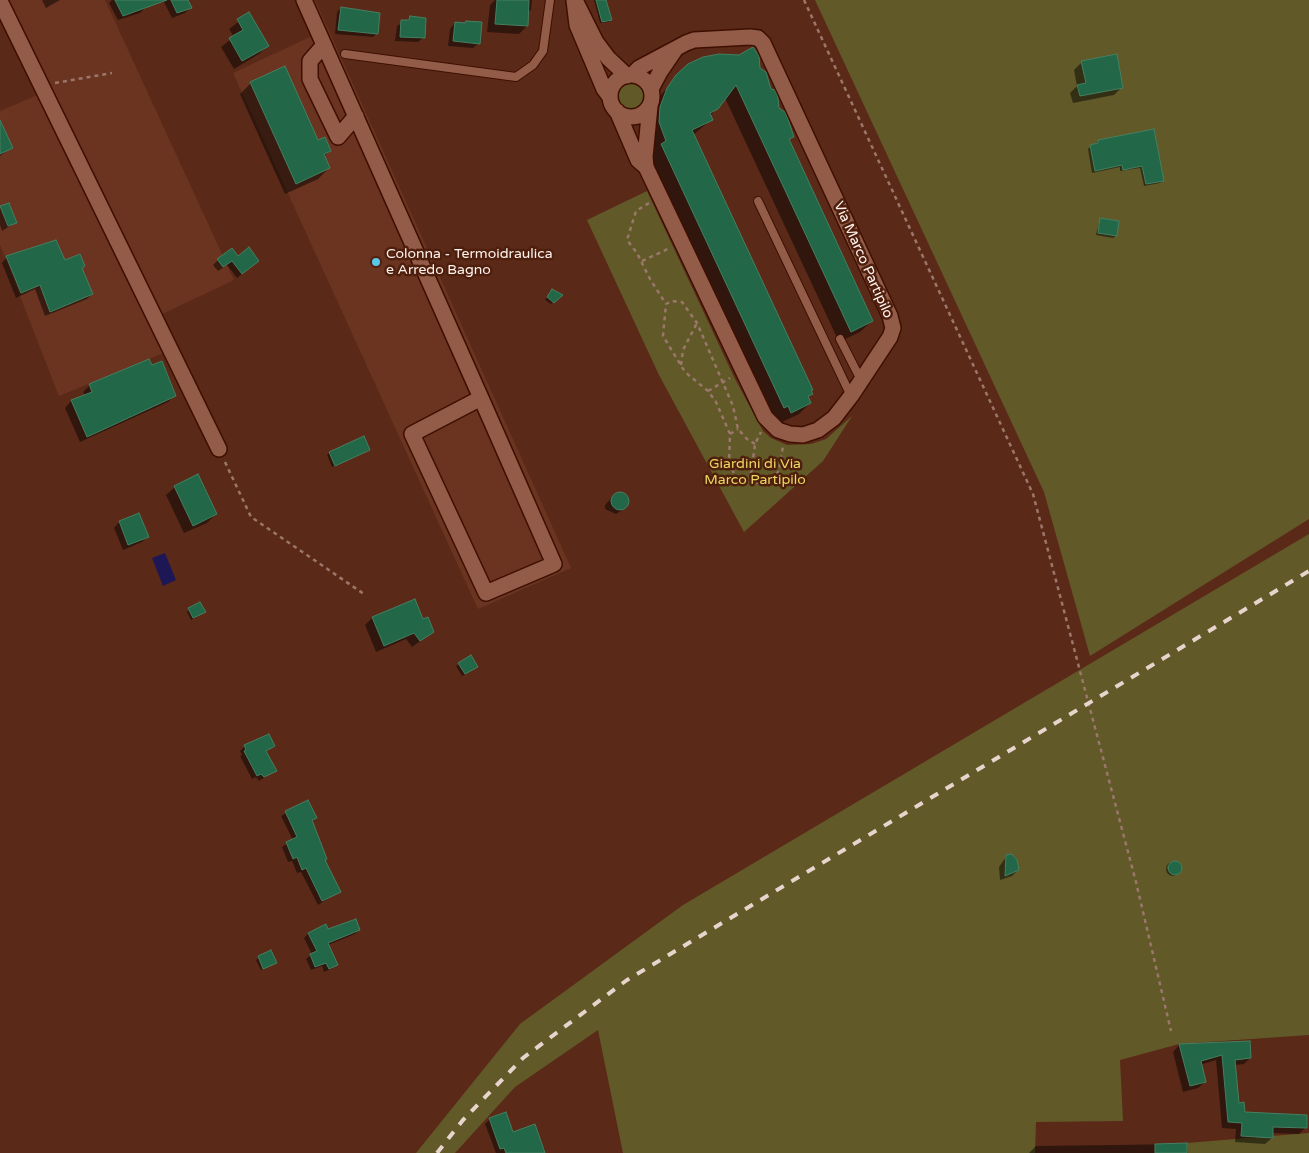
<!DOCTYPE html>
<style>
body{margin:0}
canvas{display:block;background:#5b2918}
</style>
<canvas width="1309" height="1153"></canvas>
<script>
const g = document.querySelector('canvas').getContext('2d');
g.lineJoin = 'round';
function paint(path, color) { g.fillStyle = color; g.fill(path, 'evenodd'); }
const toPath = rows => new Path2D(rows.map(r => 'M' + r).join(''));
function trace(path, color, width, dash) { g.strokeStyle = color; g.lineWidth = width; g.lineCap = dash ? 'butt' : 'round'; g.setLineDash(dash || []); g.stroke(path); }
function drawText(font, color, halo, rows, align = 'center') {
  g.font = font + ' "Varela Round",sans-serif'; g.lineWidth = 5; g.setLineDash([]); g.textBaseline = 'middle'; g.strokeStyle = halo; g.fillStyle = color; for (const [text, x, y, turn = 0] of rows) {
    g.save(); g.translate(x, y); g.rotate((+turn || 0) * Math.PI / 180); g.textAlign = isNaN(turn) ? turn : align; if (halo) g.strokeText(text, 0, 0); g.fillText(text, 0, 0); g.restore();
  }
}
paint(toPath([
 [5,0,105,0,234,280,158,316],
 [296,0,315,0,571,568,478,609,233,73,312,36],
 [40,94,166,352,59,396,0,245,0,111]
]), '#6a3420');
paint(toPath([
 [815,0,1309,0,1309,519,1090,656,1044,492],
 '617 96a15 15 0 1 1 30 0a15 15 0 1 1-30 0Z',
 [647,191,734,377,763,431,771,438,787,445,811,444,826,439,852,416,823,461,744,532,659,375,587,220],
 [1309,534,1309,1035,1179,1044,1120,1060,1123,1121,1036,1122,1035,1153,623,1153,598,1030,515,1087,455,1153,416,1153,520,1024,683,905],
 [1309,1133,1309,1153,1188,1153,1187,1143]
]), '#615928');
paint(toPath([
 [165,553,176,580,163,586,152,558]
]), '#1d1756');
paint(toPath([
 [42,0,60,0,46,8],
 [112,0,142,0,145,8,140,13,118,20,109,3],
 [163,0,186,0,190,8,185,13,172,18],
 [495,0,532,0,531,10,527,13,527,26,519,34,487,32,490,5],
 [594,0,605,0,611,19,609,22,600,23],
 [341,8,377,33,373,37,335,34,337,12],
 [249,14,267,46,259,54,234,69,221,47,234,37,229,29],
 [410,18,423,38,418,42,395,41,397,26],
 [455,23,479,43,473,48,448,46,450,29],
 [1082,62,1122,87,1114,95,1073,103,1070,93,1077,86,1074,70],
 [759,69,792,137,788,141,872,321,860,332,839,342,725,98,710,116,711,120,693,135,811,394,807,398,810,403,799,414,780,423,776,417,773,418,650,156,655,151,648,134,649,119,656,101,677,76],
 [251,83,330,151,324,156,329,168,318,179,285,194,240,94],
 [1153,131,1163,181,1160,183,1144,186,1140,168,1120,171,1120,167,1092,173,1088,149,1091,146,1099,141],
 [0,134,11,148,0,156],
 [8,204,16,222,2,231,0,225,0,208],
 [1100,219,1116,236,1113,238,1096,235],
 [7,257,64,262,81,269,92,294,87,299,45,316,35,289,16,298,2,263],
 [238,258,258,261,237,278,227,265,218,271,213,265,218,260],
 [552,290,561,295,551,304,545,300],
 [90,385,175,395,168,402,80,442,65,408,71,401,85,396,83,392],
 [368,450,332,467,327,455,329,453],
 [175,487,216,514,207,523,184,533,166,495],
 [621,494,629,498,627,506,621,511,616,514,605,509,605,505,614,495],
 [119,522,147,537,142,542,123,550,114,528],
 [415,600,422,621,433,632,412,647,406,639,376,652,365,625,372,618],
 [189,609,204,612,191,620,187,612],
 [459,664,477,667,462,676,456,666],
 [245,746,273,746,265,752,275,770,259,781,256,777,252,779,240,756,242,755,240,751],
 [308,801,315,817,311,822,324,861,339,891,318,905,301,872,297,873,292,861,288,862,282,847,293,840,281,816],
 [1006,857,1015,857,1018,870,1012,876,1000,880,999,867],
 '1166 869a7 7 0 1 1 14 0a7 7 0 1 1-14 0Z',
 [359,930,355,934,328,945,337,964,333,968,324,972,322,966,311,970,306,959,312,954,304,938,308,934],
 [270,952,275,963,261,970,256,960],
 [1179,1045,1250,1058,1244,1064,1234,1065,1238,1104,1243,1113,1306,1127,1299,1134,1272,1133,1272,1138,1265,1144,1235,1142,1236,1129,1222,1128,1216,1060,1200,1065,1205,1082,1198,1088,1183,1092,1173,1052],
 [490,1119,512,1134,541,1153,496,1153,485,1124],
 [1186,1144,1186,1153,1029,1153,1036,1146]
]), '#0007');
const building = toPath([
 [115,0,167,0,123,16,115,0],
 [171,0,188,0,192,8,177,13,171,0],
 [497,0,529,0,528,26,495,24,497,0],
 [596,0,606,0,612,20,602,22,596,0],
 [341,7,380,13,378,34,338,30,341,7],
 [249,12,269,46,242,61,229,38,243,30,237,19,249,12],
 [410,16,426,18,425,38,400,37,401,20,409,20,410,16],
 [466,21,482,22,480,44,453,41,455,22,465,23,466,21],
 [753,47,759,56,760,68,766,72,771,89,775,90,778,98,779,108,785,112,788,119,794,137,789,139,873,321,851,332,736,85,718,109,710,113,713,120,692,130,813,390,811,391,813,394,808,396,811,403,791,413,788,406,784,408,661,144,666,141,659,122,660,107,667,88,676,75,688,64,703,57,719,54,739,55,753,47],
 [1117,54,1123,88,1080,96,1077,85,1086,83,1081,61,1117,54],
 [285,66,318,140,325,137,331,151,324,154,330,168,296,184,250,82,285,66],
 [0,120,13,148,0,154,0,120],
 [1154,129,1164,181,1146,184,1142,166,1123,170,1122,165,1095,171,1090,145,1098,143,1098,140,1154,129],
 [9,203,17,223,8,226,0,206,9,203],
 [1100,218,1119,221,1117,236,1098,233,1100,218],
 [56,240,65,260,80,254,85,266,82,268,93,294,50,312,40,285,21,293,6,256,56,240],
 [249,247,259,261,242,274,232,261,223,267,217,259,232,248,238,256,249,247],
 [552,289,563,295,554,303,547,297,552,289],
 [149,359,152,365,162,361,176,396,87,437,71,400,92,392,89,384,149,359],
 [364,436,370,450,335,466,329,452,364,436],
 [198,474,217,514,193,526,174,486,198,474],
 '611 501a9 9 0 1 1 18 0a9 9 0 1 1-18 0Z',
 [139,513,149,537,128,545,119,521,139,513],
 [415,599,423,619,428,617,434,632,420,641,414,633,384,646,372,617,415,599],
 [200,602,206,612,193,618,188,608,200,602],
 [471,655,478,667,465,674,458,663,471,655],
 [269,734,275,746,266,751,277,771,264,777,261,774,257,776,244,751,246,750,244,745,269,734],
 [308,800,317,818,312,820,327,859,325,860,341,892,322,901,306,868,302,870,297,857,293,859,286,842,297,837,285,811,308,800],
 [1012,854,1017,860,1019,870,1005,876,1006,855,1012,854],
 '1168 868a7 7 0 1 1 14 0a7 7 0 1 1-14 0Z',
 [356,919,360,930,328,943,338,965,329,969,326,963,315,967,310,954,317,951,308,933,326,924,328,929,356,919],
 [271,950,277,963,263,969,258,956,271,950],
 [1250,1041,1251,1058,1235,1060,1239,1103,1244,1102,1245,1112,1307,1115,1307,1128,1273,1127,1273,1138,1241,1136,1242,1123,1228,1122,1222,1055,1201,1061,1206,1082,1190,1086,1179,1044,1250,1041],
 [506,1112,513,1132,535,1124,545,1153,506,1153,504,1148,500,1149,489,1118,506,1112],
 [1187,1143,1187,1153,1155,1153,1155,1144,1187,1143]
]);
paint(building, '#226747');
trace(building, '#457f61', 1);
const lane = toPath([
 [345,54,516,77,533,65,543,51,550,0],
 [758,201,851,396],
 [840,339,861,380]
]);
const street = toPath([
 [304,0,481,398,554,564,486,593,412,434,481,398],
 [574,0,577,25,604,89,610,97],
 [0,1,219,449],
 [577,4,596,42,608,58,627,76],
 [324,45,310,61,310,79,338,137,356,116],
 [632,75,639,68,686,43,694,40,750,37,758,38,763,43,890,316,893,328,890,337,851,396,834,418,818,430,803,435,790,434,778,430,765,417,646,167,645,157,650,106],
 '610 96a21 21 0 1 1 42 0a21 21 0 1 1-42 0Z',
 [651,89,660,72,675,50],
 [617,111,638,160,646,167]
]);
trace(lane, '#3e0f00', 10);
trace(street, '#3e0f00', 18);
trace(toPath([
 [804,0,1033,494,1136,882,1171,1031],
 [55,83,112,73],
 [649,203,636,211,627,240,637,253,650,279,666,304],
 [642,261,670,248],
 [681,365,683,350,697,323],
 [708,391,730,378],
 [730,434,738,429],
 [755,444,747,439,738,429,733,406,697,323,682,302,672,301,666,304,663,336,685,372,708,391,716,402,730,434,729,461,737,481,750,481,763,484,772,480,779,471,783,446],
 [225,462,251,517,364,594],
 [750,481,755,444,761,432]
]), '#9a776a', 2.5, [4, 4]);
trace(lane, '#935c49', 8);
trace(street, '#935c49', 15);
trace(toPath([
 [437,1153,463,1120,523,1058,627,980,1309,571]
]), '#e6d4cd', 4, [9, 9]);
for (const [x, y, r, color] of [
 [376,262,5,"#5bc7e7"]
]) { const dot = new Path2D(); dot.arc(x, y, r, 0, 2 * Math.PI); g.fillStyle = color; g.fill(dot); trace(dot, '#4f1f0d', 2); }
drawText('14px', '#fff2ed', '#4f1f0d', [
 ["Colonna - Termoidraulica",386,254],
 ["e Arredo Bagno",386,270]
], 'left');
drawText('14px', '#fff2ed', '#4f1f0d', [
 ["Via Marco Partipilo",863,260,66]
]);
drawText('14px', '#ecd862', '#4f1f0d', [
 ["Giardini di Via",755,464],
 ["Marco Partipilo",755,480]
]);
</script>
